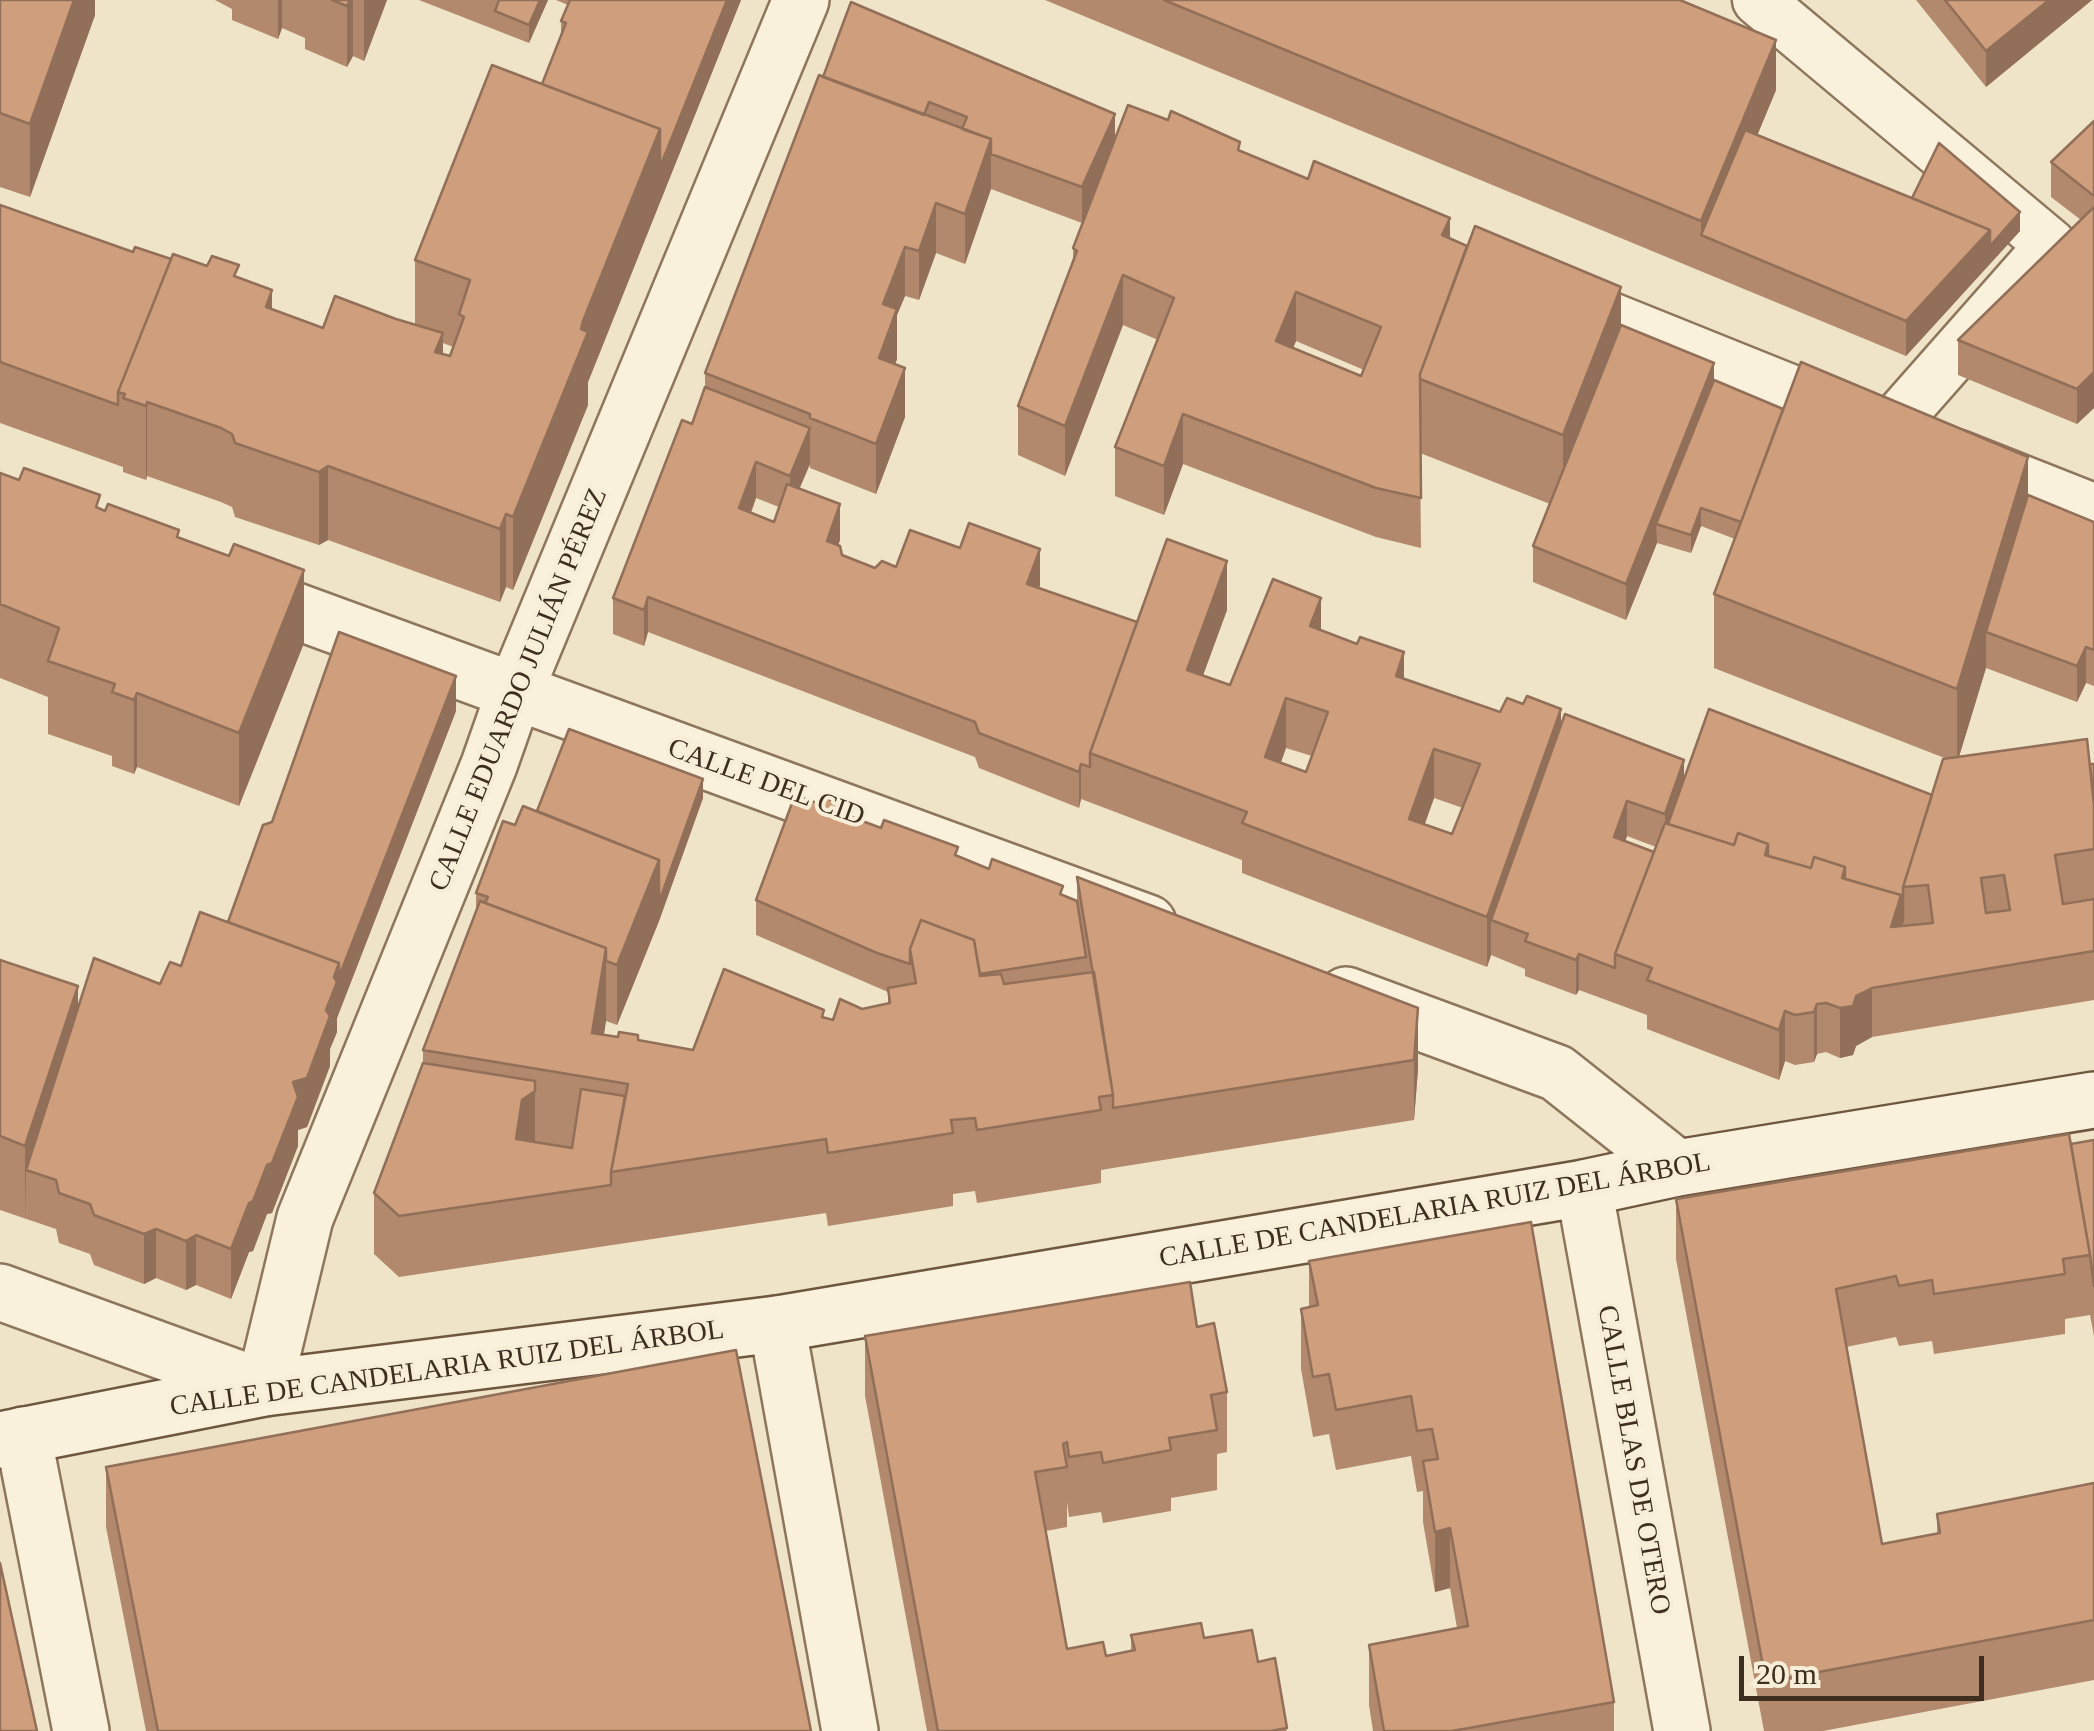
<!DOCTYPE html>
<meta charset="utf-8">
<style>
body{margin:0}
#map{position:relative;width:2094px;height:1731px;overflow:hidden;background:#f0e4c8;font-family:"Times New Roman",serif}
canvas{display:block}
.scale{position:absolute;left:1739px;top:1656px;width:245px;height:45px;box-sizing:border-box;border:5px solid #3d2e20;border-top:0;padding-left:12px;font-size:30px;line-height:35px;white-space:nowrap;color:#3d2e20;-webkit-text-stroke:8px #f7eed8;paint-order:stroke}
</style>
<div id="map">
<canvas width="2094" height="1731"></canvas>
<div class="scale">20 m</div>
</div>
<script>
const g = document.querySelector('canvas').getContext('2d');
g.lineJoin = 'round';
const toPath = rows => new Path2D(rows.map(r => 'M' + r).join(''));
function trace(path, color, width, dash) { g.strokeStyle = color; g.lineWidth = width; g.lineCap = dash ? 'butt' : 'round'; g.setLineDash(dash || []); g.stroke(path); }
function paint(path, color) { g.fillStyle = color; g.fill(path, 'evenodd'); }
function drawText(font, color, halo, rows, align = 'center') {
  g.font = font + ' "Times New Roman",serif'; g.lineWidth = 8; g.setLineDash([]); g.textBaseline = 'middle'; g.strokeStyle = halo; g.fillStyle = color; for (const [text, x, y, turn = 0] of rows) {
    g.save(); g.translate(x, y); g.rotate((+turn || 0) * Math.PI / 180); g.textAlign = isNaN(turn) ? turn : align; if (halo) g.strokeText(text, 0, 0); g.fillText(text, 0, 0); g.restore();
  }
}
const lane = toPath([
 [1758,0,2051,245,1887,431]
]);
const street = toPath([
 [1567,303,1858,420],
 [1957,458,2094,512],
 [233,588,1148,923],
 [1346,995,1557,1073,1677,1168],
 [1584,1188,1682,1731],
 [0,1292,264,1388,305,1218,489,765,515,691,801,0],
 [777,1324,850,1731],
 [23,1435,81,1731]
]);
const secondary = toPath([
 [0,1440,264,1388,777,1324,1584,1188,1677,1168,2094,1100]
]);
trace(lane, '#8d765c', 55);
trace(street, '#8d765c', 60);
trace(secondary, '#6f573f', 60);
trace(lane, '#faf1dc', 50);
trace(street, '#faf1dc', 55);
trace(secondary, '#faf1dc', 55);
paint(toPath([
 [0,0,95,0,95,15,30,197,0,187],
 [215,0,387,0,364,61,353,56,347,67,305,49,305,38,282,28,278,39,232,20,232,9],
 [419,0,548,0,529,43],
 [556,0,741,0,588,382,588,405,513,590,506,587,500,602,328,540,319,545,235,517,232,507,221,502,147,476,146,480,123,472,123,467,0,423,0,205,133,252,171,259,239,278,272,309,323,328,396,319,415,325,415,260,542,84,561,36,561,21,568,5],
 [443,343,453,347,450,356,443,354],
 [1045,0,1680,0,1776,90,1757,135,1912,198,2020,231,1906,356],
 [1916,0,2092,0,1986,87],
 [819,75,1115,140,1240,151,1450,238,1621,325,1714,380,1783,409,2028,495,2094,522,2094,686,2086,683,2077,702,1986,668,1959,757,2094,764,2094,898,2063,903,2094,899,2094,1000,1872,1037,1856,1046,1853,1055,1840,1058,1826,1052,1817,1054,1814,1062,1795,1065,1785,1061,1779,1080,1647,1029,1647,1015,1579,990,1576,995,1525,976,1525,969,1491,955,1487,967,1242,873,1242,860,1081,799,1079,808,979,768,975,757,648,632,644,646,613,634,613,598,692,424,705,387,705,373],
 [991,189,1082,223,1073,248,1073,262,1018,406,1018,455,1065,476,1123,325,1158,340,1115,447,1115,496,1164,515,1183,464,1376,537,1421,548,1420,453,1550,504,1533,546,1533,582,1626,620,1657,543,1691,553,1701,526,1735,539,1714,594,1714,668,1947,759,1932,795,1684,777,1561,725,1500,712,1404,679,1321,630,1230,685,1203,675,1227,610,1137,622,1039,589,1040,585,896,567,875,568,842,555,838,546,840,540,799,489,810,464,810,468,876,494,905,417,895,364,897,359,897,315,905,296,919,300,936,253,965,264],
 [1296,341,1364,370,1361,376,1293,348],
 [756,498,779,507,774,522,751,513],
 [1286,748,1312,756,1306,772,1281,762],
 [1434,798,1463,808,1452,834,1424,825],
 [1627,836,1656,847,1654,852,1625,842],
 [2094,121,2094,408,2077,424,1958,375,1958,340,2081,220,2051,197,2051,162],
 [0,473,179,538,304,643,239,806,137,767,134,774,112,766,112,756,48,734,48,697,0,678],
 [456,711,337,1018,337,1032,330,1049,330,1066,307,1127,298,1130,298,1146,272,1213,267,1214,253,1251,249,1252,231,1299,196,1285,186,1290,156,1278,144,1284,94,1265,90,1254,59,1243,56,1229,0,1210,0,959,78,1009,160,984,228,922,272,822],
 [703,798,659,921,617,1025,606,1021,604,1035,693,1050,824,1018,833,1020,862,1009,888,1004,888,992,756,935,756,900,852,817,1077,901,1077,877,1418,1008,1418,1069,1414,1120,1113,1168,1101,1170,1101,1183,977,1203,975,1191,953,1194,953,1206,828,1226,826,1213,399,1277,374,1254,374,1193,423,1063,423,1050,476,912,476,893,515,825,537,811],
 [2094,1140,2094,1336,2090,1315,2065,1319,2065,1334,1934,1354,1932,1341,1899,1346,1896,1337,1846,1347,1882,1544,1937,1534,1937,1514,2094,1483,2094,1680,1823,1731,1764,1731,1676,1259,1676,1199],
 [1531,1222,1614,1702,1614,1731,1373,1731,1369,1705,1369,1645,1457,1628,1450,1588,1435,1592,1423,1522,1423,1491,1417,1492,1411,1456,1336,1470,1329,1434,1313,1437,1301,1369,1301,1309,1309,1307,1309,1261],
 [1197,1327,1227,1392,1227,1452,1217,1454,1217,1490,1171,1498,1171,1511,1103,1523,1101,1512,1069,1517,1067,1502,1067,1527,1046,1531,1067,1649,1106,1656,1131,1651,1131,1635,1204,1638,1258,1662,1287,1731,927,1731,865,1396,865,1336],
 [106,1467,811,1731,146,1731,106,1527]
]), '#b2896c');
paint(toPath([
 [74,0,95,0,95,15,30,197,30,124],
 [278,0,282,0,282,28,278,39],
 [350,0,353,0,353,56,347,67,347,6],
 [364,0,387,0,364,61],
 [540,0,548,0,529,43,529,25],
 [727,0,741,0,588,382,588,405,513,590,513,517,583,321,660,129],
 [2049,0,2092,0,1986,87,1986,51],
 [1776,40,1776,90,1714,240,1701,235,1701,221],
 [1115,114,1115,150,1082,223,1082,187],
 [991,139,991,189,965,264,965,214],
 [936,203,936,253,919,300,919,251],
 [2020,212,2020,231,1906,356,1906,321,1990,230],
 [1450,218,1450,268,1442,235],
 [905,247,905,296,897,315,897,359,879,408,879,358,883,304],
 [1123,275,1123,325,1065,476,1065,426],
 [1621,287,1621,360,1563,508,1563,435],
 [272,290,272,363,266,307],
 [1296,292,1296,341,1276,390,1276,341],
 [443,333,443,406,435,352],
 [1714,363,1714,398,1656,524,1657,543,1626,620,1626,584],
 [905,368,905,417,876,494,876,444],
 [2094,372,2094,408,2077,424,2077,389],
 [147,402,147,476,146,480,146,406],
 [1183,414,1183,464,1164,515,1164,466],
 [810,428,810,464,790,511,790,476],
 [2028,457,2028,530,1986,632,1986,668,1957,763,1957,689],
 [756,462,756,498,739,544,739,508],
 [328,466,328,540,319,545,319,472],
 [840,504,840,540,827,576,827,541],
 [1701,508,1701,526,1691,553,1691,535],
 [506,514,506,587,500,602,500,529],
 [1040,549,1040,585,1027,620,1027,584],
 [1227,561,1227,610,1187,719,1187,670],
 [304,570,304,643,239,806,239,733],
 [648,597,648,632,644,646,644,610],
 [1321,598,1321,647,1310,626],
 [2086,647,2086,683,2077,702,2077,666],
 [1404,652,1404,702,1396,676],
 [456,676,456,711,337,1018,337,1032,330,1049,330,1066,307,1127,298,1130,298,1146,272,1213,267,1214,253,1251,249,1252,231,1299,231,1249,293,1082,326,1010,334,977],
 [137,693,137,767,134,774,134,700],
 [1286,698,1286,748,1265,806,1265,757],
 [1561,709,1561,759,1491,920,1491,955,1487,967,1487,917],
 [1434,749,1434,798,1409,869,1409,819],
 [1684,760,1684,795,1665,850,1665,814],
 [1081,764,1081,799,1079,808,1079,772],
 [703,779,703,798,659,921,617,1025,617,965,659,860],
 [1627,801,1627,836,1614,873,1614,837],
 [1901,895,1903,920,1903,937,1891,927],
 [606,948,606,1021,596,1079,592,1033],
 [1579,954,1579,990,1576,995,1576,960],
 [78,986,78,1059,26,1170,25,1220,25,1146],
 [1872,988,1872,1037,1856,1046,1853,1055,1840,1058,1840,1008,1856,996],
 [1817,1004,1817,1054,1814,1062,1814,1012],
 [1418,1008,1418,1069,1414,1120,1414,1060],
 [1785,1011,1785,1061,1779,1080,1779,1030],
 [535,1091,535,1152,516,1139,522,1100],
 [156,1229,156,1278,144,1284,144,1234],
 [196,1235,196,1285,186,1290,186,1241],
 [1450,1528,1450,1588,1435,1592,1435,1532]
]), '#916f58');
const building = toPath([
 [0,0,74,0,30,124,0,113,0,0],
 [332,0,350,0,347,6,332,0],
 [499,0,540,0,529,25,495,11,499,0],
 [570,0,727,0,660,167,660,129,542,84,566,23,561,21,570,0],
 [1164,0,1680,0,1776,40,1701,221,1164,0],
 [1945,0,2049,0,1986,51,1945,0],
 [851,2,1115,114,1082,187,991,154,991,139,962,129,967,117,929,102,924,115,823,77,851,2],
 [492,65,660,129,583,321,581,329,588,332,513,517,506,514,500,529,328,466,319,472,235,443,232,434,221,428,147,402,146,406,123,398,125,394,118,392,173,254,207,266,212,256,239,265,234,276,272,290,266,307,323,328,335,296,396,319,443,333,435,352,450,356,464,317,459,314,470,280,415,260,492,65],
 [819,75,991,139,965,214,936,203,919,251,905,247,883,304,897,309,879,358,905,368,876,444,810,418,810,414,705,373,819,75],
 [1128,105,1168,120,1171,111,1240,142,1238,150,1308,179,1314,161,1450,218,1442,235,1467,246,1420,374,1421,498,1376,488,1183,414,1164,466,1115,447,1174,298,1123,275,1065,426,1018,406,1077,251,1073,248,1128,105],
 [1296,292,1381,327,1361,376,1276,341,1296,292],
 [2094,121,2094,196,2051,162,2094,121],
 [1745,130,1990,230,1906,321,1701,235,1745,130],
 [1939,143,2020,212,1990,246,1990,230,1912,198,1939,143],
 [0,205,133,252,135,247,171,259,118,392,118,405,0,362,0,205],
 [2094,207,2094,372,2077,389,1958,340,2094,207],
 [1475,226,1621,287,1563,435,1420,379,1420,374,1475,226],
 [1621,325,1714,363,1626,584,1533,546,1621,325],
 [1801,362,2028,457,1957,689,1714,594,1801,362],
 [1714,380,1783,409,1741,522,1701,508,1691,535,1656,524,1714,380],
 [705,387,810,428,790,476,756,462,739,508,774,522,787,484,840,504,827,541,840,546,842,555,875,568,882,561,896,567,910,530,960,548,969,523,1040,549,1027,584,1137,622,1090,753,1090,767,1081,764,1079,772,979,733,975,722,648,597,644,610,613,598,682,420,692,424,705,387],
 [24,468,100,495,96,507,105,511,108,504,179,530,177,537,229,556,234,544,304,570,239,733,137,693,134,700,112,692,115,684,48,661,59,628,0,604,0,473,19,480,24,468],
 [2028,495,2094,522,2094,650,2086,647,2077,666,1986,632,2028,495],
 [1167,539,1227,561,1187,670,1230,685,1273,579,1321,598,1310,626,1357,644,1360,637,1404,652,1396,676,1500,712,1507,698,1523,704,1527,696,1561,709,1487,917,1242,823,1247,812,1090,753,1167,539],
 [1286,698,1328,712,1306,772,1265,757,1286,698],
 [1434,749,1480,764,1452,834,1409,819,1434,749],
 [339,632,456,676,339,977,339,963,228,922,263,825,272,822,339,632],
 [1709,709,1932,795,1903,887,1903,920,1901,926,1901,895,1845,879,1845,867,1814,857,1811,868,1768,856,1768,844,1738,833,1734,845,1668,824,1709,709],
 [1565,714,1684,760,1665,814,1627,801,1614,837,1654,852,1615,954,1615,968,1579,954,1576,960,1525,941,1528,934,1491,920,1565,714],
 [569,729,703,779,659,902,659,860,537,811,569,729],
 [2087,739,2094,805,2094,849,2055,855,2063,904,2094,899,2094,951,1872,988,1856,996,1853,1006,1840,1008,1826,1003,1817,1004,1814,1012,1795,1015,1785,1011,1779,1030,1647,980,1652,968,1615,954,1665,823,1734,845,1738,833,1768,844,1765,855,1811,868,1814,857,1845,867,1842,878,1901,895,1891,927,1933,923,1928,885,1903,887,1943,759,2087,739],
 [2004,875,2010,910,1986,913,1981,878,2004,875],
 [2090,764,2094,764,2094,805,2090,764],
 [795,795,817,803,820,795,852,809,849,816,881,828,884,820,958,847,955,855,989,869,992,859,1063,886,1060,894,1077,901,1086,957,980,974,974,940,921,920,910,949,910,964,877,953,756,900,795,795],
 [523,806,659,860,617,965,606,961,606,948,485,903,488,897,476,893,503,821,515,825,523,806],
 [1077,877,1418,1008,1414,1060,1113,1108,1113,1095,1077,877],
 [480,901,606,948,592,1033,618,1037,619,1032,638,1035,638,1040,693,1050,724,969,824,1010,822,1017,833,1020,840,999,862,1009,890,1003,888,988,916,983,910,949,921,920,974,940,980,976,1001,974,1004,984,1094,972,1113,1095,1099,1097,1101,1110,977,1130,975,1118,951,1120,953,1133,828,1153,826,1139,611,1172,628,1084,423,1050,480,901],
 [200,912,339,963,334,977,337,982,326,1010,330,1016,307,1078,293,1082,298,1097,272,1163,267,1165,253,1201,249,1203,231,1249,196,1235,186,1241,156,1229,144,1234,94,1215,90,1204,59,1193,56,1180,26,1170,94,958,160,984,170,962,181,966,200,912],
 [0,960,78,986,25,1146,0,1136,0,960],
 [423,1063,535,1081,535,1091,522,1100,516,1139,572,1148,581,1089,625,1096,611,1172,611,1185,399,1216,374,1193,423,1063],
 [2069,1134,2090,1255,2063,1259,2065,1274,1934,1294,1932,1280,1899,1286,1896,1276,1836,1289,1882,1544,1940,1533,1937,1514,2094,1483,2094,1620,1766,1682,1676,1199,2069,1134],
 [2094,1140,2094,1286,2090,1255,2071,1144,2094,1140],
 [1531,1222,1614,1702,1452,1731,1384,1731,1369,1645,1468,1626,1450,1528,1435,1532,1423,1461,1438,1459,1432,1429,1417,1431,1411,1396,1336,1410,1329,1374,1313,1377,1301,1309,1318,1305,1309,1261,1531,1222],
 [1190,1282,1197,1327,1214,1323,1227,1392,1211,1395,1217,1430,1169,1438,1171,1450,1103,1463,1101,1452,1069,1457,1067,1442,1063,1444,1067,1467,1035,1472,1067,1649,1103,1642,1106,1656,1135,1650,1131,1635,1201,1623,1204,1638,1252,1630,1258,1662,1275,1658,1287,1728,1271,1731,938,1731,865,1336,1190,1282],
 [736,1350,811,1731,158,1731,106,1467,736,1350],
 [0,1563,37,1731,0,1731,0,1563]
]);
paint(building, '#cf9f7d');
trace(building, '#916f58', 2.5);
drawText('28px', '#3d2e20', '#f7eed8', [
 ["CALLE EDUARDO JULIÁN PÉREZ",519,690,-68],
 ["CALLE DEL CID",766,783,20],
 ["CALLE DE CANDELARIA RUIZ DEL ÁRBOL",1435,1211,-10],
 ["CALLE DE CANDELARIA RUIZ DEL ÁRBOL",447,1369,-8],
 ["CALLE BLAS DE OTERO",1633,1460,80]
]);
</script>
